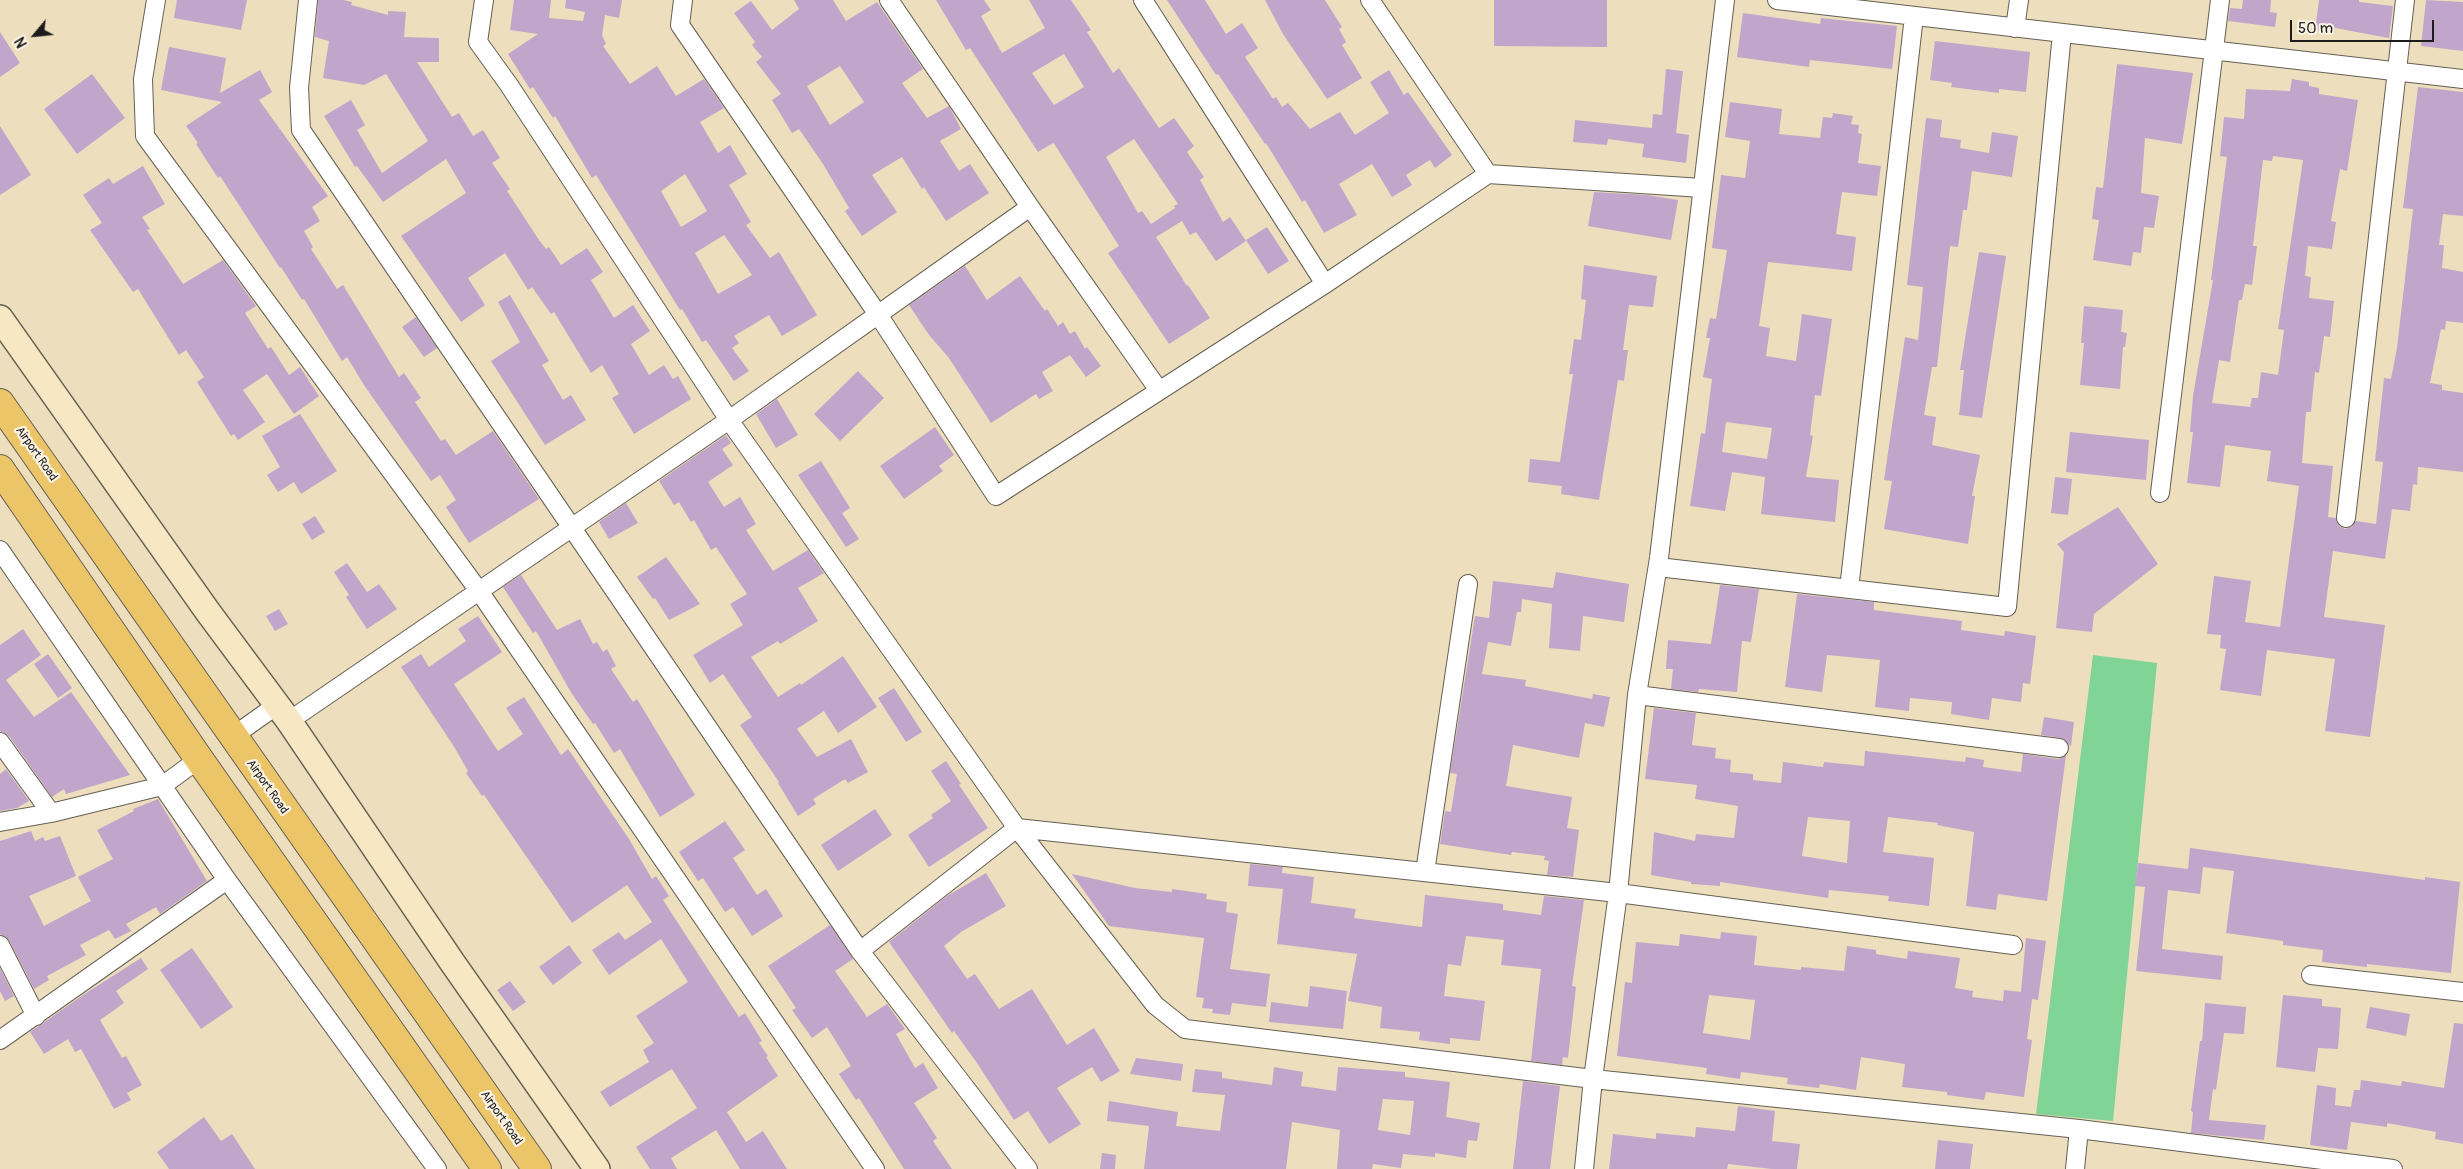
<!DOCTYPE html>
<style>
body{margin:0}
#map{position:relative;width:2463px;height:1169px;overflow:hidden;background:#eddfbd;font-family:Pangolin,sans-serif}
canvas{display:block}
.north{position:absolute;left:10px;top:10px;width:50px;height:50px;-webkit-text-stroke:4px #fcf5e5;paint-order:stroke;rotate:242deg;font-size:14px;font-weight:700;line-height:20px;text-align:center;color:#1c1c1c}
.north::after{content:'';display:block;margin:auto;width:18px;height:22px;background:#1c1c1c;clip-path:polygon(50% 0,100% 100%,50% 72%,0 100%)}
.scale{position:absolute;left:2290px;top:20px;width:144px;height:22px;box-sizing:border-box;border:2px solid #1c1c1c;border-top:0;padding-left:6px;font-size:15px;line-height:18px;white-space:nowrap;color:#1c1c1c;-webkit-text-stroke:4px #fcf5e5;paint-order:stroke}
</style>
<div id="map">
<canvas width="2463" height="1169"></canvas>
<div class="north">N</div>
<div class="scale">50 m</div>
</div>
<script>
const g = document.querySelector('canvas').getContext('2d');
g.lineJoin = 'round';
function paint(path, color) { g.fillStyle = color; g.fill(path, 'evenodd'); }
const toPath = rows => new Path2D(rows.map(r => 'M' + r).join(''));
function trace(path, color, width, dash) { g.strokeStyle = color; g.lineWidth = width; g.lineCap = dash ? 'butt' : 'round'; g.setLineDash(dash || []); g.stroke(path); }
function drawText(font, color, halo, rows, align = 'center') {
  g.font = font + ' Pangolin,sans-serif'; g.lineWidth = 4.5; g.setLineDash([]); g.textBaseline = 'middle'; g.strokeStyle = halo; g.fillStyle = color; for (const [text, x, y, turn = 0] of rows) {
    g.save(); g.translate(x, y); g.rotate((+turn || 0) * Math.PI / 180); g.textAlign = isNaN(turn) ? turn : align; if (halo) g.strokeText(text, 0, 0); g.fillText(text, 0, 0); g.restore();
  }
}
paint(toPath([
 [2093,655,2157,663,2113,1121,2036,1114]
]), '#80d496');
paint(toPath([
 [177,0,247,0,241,30,174,18],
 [318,0,343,0,352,2,351,5,388,15,388,11,406,12,404,37,439,38,439,62,417,62,452,117,459,113,473,136,483,130,500,158,492,163,510,189,507,191,539,240,546,249,549,247,561,265,587,248,603,272,591,280,614,318,633,305,650,331,631,344,649,375,664,365,673,379,678,376,691,399,634,434,612,398,619,394,602,365,591,373,554,312,551,314,532,287,528,290,505,253,468,278,485,305,461,322,401,236,466,193,446,159,383,202,357,166,355,167,324,116,351,100,365,125,357,130,382,173,428,141,386,74,364,85,323,78,329,41,315,37],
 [514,0,551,0,549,18,583,21,585,12,565,8,566,0,622,0,619,18,605,15,602,35,606,44,603,46,630,84,657,66,676,96,704,79,724,108,700,122,718,153,730,145,747,174,729,185,751,222,746,225,770,258,779,252,817,315,782,336,769,315,734,336,739,343,732,348,749,371,734,381,706,340,702,342,682,309,680,310,596,175,592,178,555,116,553,118,533,87,530,89,508,54,538,34,510,30],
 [685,174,707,211,681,227,661,191],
 [724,235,752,275,718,294,695,253],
 [794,0,833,0,846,21,877,2,923,69,902,83,927,118,949,106,961,129,940,141,959,171,970,164,989,193,946,221,924,187,922,189,902,157,872,175,897,212,862,236,845,211,849,208,823,164,799,129,792,133,772,100,781,94,756,62,762,57,752,45,755,42,734,13,751,1,772,30,799,9],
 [840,66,864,102,830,125,807,86],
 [936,0,984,0,991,10,981,16,1002,53,1045,28,1029,0,1071,0,1091,30,1087,32,1113,73,1119,68,1159,128,1174,118,1194,146,1187,152,1204,177,1200,180,1223,222,1230,217,1246,241,1216,261,1196,232,1190,235,1182,221,1156,237,1187,286,1188,285,1210,318,1169,344,1108,253,1119,246,1055,145,1053,143,1038,152,970,48,966,50],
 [1064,54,1084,87,1054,105,1032,73],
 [1134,139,1178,204,1174,206,1175,208,1151,224,1142,211,1138,213,1106,157],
 [1167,0,1205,0,1226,34,1242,23,1258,48,1245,57,1273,99,1276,97,1282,107,1288,103,1310,129,1340,112,1355,135,1389,113,1370,82,1389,70,1404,95,1408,92,1452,155,1435,168,1430,160,1406,175,1412,185,1392,197,1372,164,1339,184,1357,215,1324,233,1305,200,1302,202,1266,143,1265,144,1218,74,1216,75],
 [1265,0,1325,0,1342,27,1339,29,1346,42,1342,45,1362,78,1327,99,1283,34],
 [1494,0,1607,0,1607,47,1494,46],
 [2243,0,2271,0,2270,12,2277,13,2275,27,2228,21,2230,8,2242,9],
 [2319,0,2359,0,2359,2,2393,6,2389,38,2335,28,2334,33,2315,30],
 [2426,0,2463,2,2463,51,2421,46],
 [1743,13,1820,24,1821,18,1897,26,1892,69,1810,60,1809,67,1737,57],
 [0,32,20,63,0,77],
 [1935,41,2030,52,2026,92,1999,89,1999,93,1951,87,1952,83,1930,80],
 [169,47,226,58,220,93,260,70,272,92,259,100,328,196,312,207,320,221,304,231,313,247,311,249,337,289,343,285,399,377,404,373,421,398,415,402,441,441,445,439,456,455,493,431,539,499,469,543,446,507,456,500,440,475,431,481,364,385,347,357,342,361,304,299,302,300,281,267,280,268,220,176,218,178,196,144,198,143,186,126,222,102,161,90],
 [2117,64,2193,73,2182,144,2145,138,2141,193,2159,196,2154,228,2144,227,2141,253,2133,252,2131,266,2093,260,2099,220,2092,219,2096,187,2103,188],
 [1666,69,1683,71,1676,133,1689,135,1686,163,1642,157,1644,144,1608,139,1607,145,1573,142,1575,120,1652,128,1653,114,1662,115],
 [92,74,125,118,77,154,44,109],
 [2292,79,2309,82,2309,86,2319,88,2319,94,2358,100,2347,171,2340,169,2331,221,2336,222,2332,249,2308,246,2305,276,2311,277,2309,298,2334,301,2330,337,2324,336,2319,373,2315,372,2311,412,2306,412,2302,463,2333,466,2328,517,2336,518,2339,526,2345,529,2351,527,2356,521,2376,524,2383,462,2375,461,2384,378,2391,379,2397,348,2413,209,2403,208,2418,87,2463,92,2463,216,2443,214,2439,245,2444,245,2442,268,2463,272,2463,323,2446,321,2445,330,2441,329,2430,383,2442,385,2442,390,2463,393,2463,472,2418,467,2417,485,2413,484,2410,511,2392,509,2385,559,2333,551,2324,617,2385,625,2370,737,2325,731,2335,659,2267,650,2261,696,2220,690,2226,649,2220,648,2221,635,2207,634,2214,576,2251,581,2245,622,2280,627,2299,486,2267,481,2271,451,2225,445,2220,487,2187,483,2193,432,2190,432,2193,396,2213,280,2211,280,2227,157,2220,156,2224,117,2244,119,2246,89,2290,91],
 [2273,156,2303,160,2278,329,2284,330,2278,375,2261,372,2258,398,2252,398,2250,407,2212,403,2219,360,2230,362,2239,300,2242,300,2245,284,2252,285,2257,246,2253,246,2263,160,2272,161],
 [1730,102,1782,109,1779,134,1820,138,1823,117,1832,118,1833,113,1853,116,1851,124,1859,125,1858,133,1862,134,1858,163,1881,166,1877,196,1842,192,1836,234,1856,237,1852,271,1768,262,1759,326,1770,328,1766,356,1796,361,1802,314,1832,319,1821,396,1815,395,1810,435,1813,436,1806,477,1839,480,1835,522,1761,514,1765,477,1732,472,1725,511,1690,506,1701,433,1705,434,1712,379,1703,377,1710,338,1706,338,1710,318,1716,319,1727,250,1712,248,1721,175,1745,178,1750,141,1725,137],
 [1726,422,1772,428,1767,459,1722,452],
 [1926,118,1942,120,1940,137,1961,140,1960,148,1989,153,1992,132,2018,136,2012,177,1972,171,1967,210,1963,210,1958,247,1950,246,1937,367,1932,367,1924,415,1936,417,1932,445,1980,455,1972,496,1975,496,1968,544,1884,529,1892,481,1884,480,1905,337,1918,340,1923,287,1907,285],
 [0,126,31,175,0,195],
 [143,166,165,204,142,217,150,229,147,230,183,284,223,260,256,306,245,313,268,349,271,347,289,375,300,367,319,396,294,414,267,374,243,390,265,422,238,440,234,434,231,436,197,382,204,377,186,350,179,355,138,289,133,292,90,230,102,223,83,195,109,178,113,184],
 [1594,192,1647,195,1678,200,1671,240,1588,226],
 [1267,227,1289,261,1268,274,1246,240],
 [1979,252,2006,256,1982,418,1959,415,1964,370,1960,370],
 [1584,265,1657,276,1653,307,1629,305,1623,350,1628,350,1624,381,1618,380,1599,500,1561,494,1562,486,1528,482,1530,459,1560,462,1573,374,1569,374,1574,339,1581,340,1586,300,1581,299],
 [965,266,987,300,1020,276,1045,311,1047,309,1058,326,1063,322,1070,334,1075,331,1085,349,1087,347,1101,366,1086,377,1070,355,1042,372,1053,391,1039,399,1036,394,991,423,949,358,929,335,909,305],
 [510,295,549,361,542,365,563,400,571,395,586,420,545,445,491,361,520,342,498,302],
 [2084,306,2123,310,2121,332,2127,333,2125,347,2123,347,2120,389,2080,385,2084,343,2081,343],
 [416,317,437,348,424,357,402,327],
 [858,371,884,398,840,441,814,414],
 [777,399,798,435,776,448,756,414],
 [300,414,337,471,301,494,294,482,278,492,267,475,280,467,262,436],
 [935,427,954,455,939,466,943,471,904,499,880,466],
 [2070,432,2149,440,2146,480,2066,472],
 [726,435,731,443,722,449,733,465,708,482,724,507,740,497,756,524,746,530,773,571,808,550,824,573,798,588,818,621,780,644,778,641,751,657,778,697,800,683,801,685,843,656,877,707,838,733,824,711,797,729,817,757,851,739,868,772,848,783,845,779,813,799,816,804,798,816,778,783,779,782,740,725,752,717,723,674,710,683,693,655,743,625,730,604,747,594,716,547,711,550,694,520,691,522,679,502,674,505,659,481],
 [821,461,850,508,842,513,859,539,846,547,798,475],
 [2055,477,2072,479,2068,515,2051,513],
 [626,503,638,523,609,539,599,522],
 [2118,507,2158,564,2094,614,2092,632,2056,628,2064,552,2057,544],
 [315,516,325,532,312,540,302,524],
 [666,557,700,604,669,620,655,598,653,599,637,577],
 [347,563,367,592,379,584,397,609,367,629,346,597,349,595,334,572],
 [1556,572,1629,584,1624,622,1583,616,1580,651,1549,648,1552,604,1522,599,1521,612,1517,612,1511,646,1488,642,1482,674,1526,680,1525,686,1592,699,1593,694,1610,697,1604,727,1585,723,1579,758,1513,745,1506,786,1572,797,1567,828,1579,830,1573,877,1547,875,1549,861,1544,860,1545,856,1512,852,1511,855,1440,844,1445,811,1451,812,1457,774,1450,773,1475,616,1489,618,1493,581,1553,588],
 [521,575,557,630,580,619,593,644,597,642,603,652,607,649,616,666,611,669,633,702,637,699,695,795,660,817,620,749,614,753,595,723,593,724,572,694,536,631,533,633,503,587],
 [1720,585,1759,589,1751,642,1742,641,1737,692,1699,689,1698,692,1671,689,1673,669,1666,669,1668,640,1711,644],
 [1797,594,1874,602,1874,610,1962,621,1961,630,2004,636,2005,631,2036,636,2030,684,2023,683,2021,702,1992,698,1989,720,1951,714,1952,702,1910,698,1909,711,1875,707,1880,660,1827,655,1822,692,1785,687],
 [279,609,288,624,275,631,266,616],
 [478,616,502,652,454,684,498,751,523,734,506,708,524,697,561,755,568,749,629,839,652,879,656,876,669,896,663,900,739,1017,745,1013,762,1041,759,1043,768,1056,766,1057,778,1076,727,1112,746,1142,763,1131,787,1169,740,1169,716,1130,671,1158,677,1169,650,1169,636,1147,697,1108,672,1069,610,1107,600,1092,649,1062,643,1050,654,1043,636,1016,688,982,661,939,609,975,592,950,619,932,625,940,652,922,627,885,572,923,484,795,482,796,466,773,468,771,453,745,401,667,421,654,429,667,466,641,458,629],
 [23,629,41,655,6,680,34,717,71,692,130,775,66,794,64,789,52,797,9,736,0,731,0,645],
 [48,654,72,688,58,698,34,664],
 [894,688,922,732,906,742,878,698],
 [1654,708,1696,713,1692,745,1716,748,1715,758,1731,760,1730,772,1753,774,1753,780,1781,783,1783,762,1823,767,1824,762,1864,766,1865,751,1965,762,1966,757,1984,760,1983,767,2021,772,2023,754,2058,759,2066,755,2047,901,1998,894,1996,910,1966,906,1974,832,1937,825,1938,823,1888,817,1883,852,1934,858,1929,906,1888,901,1889,896,1829,890,1828,898,1720,882,1720,886,1691,884,1691,882,1651,875,1654,832,1695,841,1696,834,1734,838,1738,806,1695,799,1697,785,1645,779],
 [1808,817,1850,821,1847,863,1802,856],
 [2044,717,2074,722,2071,746,2061,738,2041,735],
 [946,761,961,784,959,785,988,828,929,867,908,835,933,818,931,815,951,801,931,771],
 [6,769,29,801,17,808,0,811,0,774],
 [158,799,207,881,160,914,156,907,126,924,131,931,115,939,109,930,80,945,86,955,47,976,49,980,34,989,9,940,0,934,0,841,31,831,35,841,43,837,45,841,60,836,76,876,29,896,44,926,91,901,78,877,113,859,97,830,134,811,133,809],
 [875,809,892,835,838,871,821,845],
 [725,821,745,850,733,858,757,895,766,889,783,916,752,936,733,907,725,912,703,878,698,881,679,852],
 [2190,848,2425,880,2425,877,2460,882,2451,973,2367,964,2367,967,2322,962,2323,950,2283,945,2283,941,2226,933,2234,871,2203,867,2200,894,2168,890,2162,949,2223,956,2221,980,2136,971,2145,887,2135,886,2138,863,2188,869],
 [1250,864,1283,867,1282,873,1314,877,1311,903,1356,909,1354,918,1399,924,1422,927,1425,895,1503,904,1503,910,1541,915,1544,896,1584,900,1572,986,1576,987,1568,1058,1563,1057,1562,1065,1531,1061,1541,969,1501,965,1504,940,1466,936,1461,966,1448,964,1444,996,1485,1001,1480,1041,1450,1038,1450,1044,1419,1040,1420,1032,1380,1028,1382,1007,1348,1001,1357,954,1277,944,1283,889,1248,886],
 [986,873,1006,906,961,932,944,946,967,979,975,974,999,1009,1032,989,1067,1045,1094,1028,1120,1071,1101,1082,1092,1067,1057,1088,1081,1124,1049,1144,1028,1111,1014,1120,977,1063,954,1031,952,1033,889,942,947,896],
 [1072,874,1135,888,1172,892,1172,889,1207,894,1206,899,1227,902,1226,912,1238,914,1230,969,1270,974,1266,1007,1232,1003,1230,1015,1212,1013,1213,1009,1202,1008,1204,998,1196,997,1204,938,1109,926],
 [830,925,853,959,835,971,867,1017,887,1004,905,1029,896,1034,915,1068,923,1063,938,1088,914,1103,937,1138,933,1141,952,1169,904,1169,859,1098,856,1100,839,1074,851,1066,827,1027,812,1038,792,1010,796,1008,768,966],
 [1721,932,1757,936,1754,965,1801,970,1801,967,1844,971,1847,946,1876,950,1876,954,1907,959,1908,951,1960,958,1955,988,1973,991,1972,997,2003,1001,2004,990,2021,992,2026,938,2046,941,2038,1000,2032,999,2027,1039,2032,1040,2024,1097,1986,1092,1984,1100,1947,1095,1947,1092,1902,1087,1905,1064,1861,1057,1856,1090,1820,1084,1819,1088,1787,1084,1788,1078,1741,1072,1740,1079,1706,1074,1707,1068,1617,1056,1625,982,1632,983,1636,942,1679,946,1680,934,1720,939],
 [1709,995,1755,1000,1750,1040,1703,1033],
 [569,945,582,963,553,985,539,967],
 [192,948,233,1007,201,1029,160,970],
 [141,958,148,969,116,991,124,1003,100,1020,122,1058,126,1056,142,1085,127,1093,131,1100,114,1109,81,1049,75,1052,68,1039,44,1054,30,1032,86,993],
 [0,968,14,996,5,1001,0,991],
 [510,981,526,1002,513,1011,497,990],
 [1310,986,1347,991,1343,1029,1269,1022,1271,1002,1308,1007],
 [2283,995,2322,999,2322,1006,2341,1008,2338,1049,2318,1048,2315,1072,2276,1067],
 [2205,1003,2246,1007,2244,1034,2224,1033,2216,1090,2213,1089,2209,1120,2266,1125,2264,1140,2191,1133,2193,1112,2191,1111,2200,1041,2202,1041],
 [2370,1007,2410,1014,2406,1036,2366,1028],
 [2454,1023,2463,1024,2463,1144,2435,1139,2436,1132,2387,1123,2387,1127,2351,1122,2347,1150,2310,1145,2317,1085,2336,1088,2335,1105,2351,1107,2354,1090,2360,1090,2361,1080,2401,1086,2402,1081,2444,1088],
 [1136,1058,1183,1064,1181,1081,1130,1074],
 [1274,1067,1303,1072,1301,1086,1336,1091,1338,1067,1405,1072,1405,1077,1450,1082,1446,1117,1480,1123,1477,1141,1468,1140,1466,1158,1435,1153,1435,1157,1403,1154,1401,1168,1373,1164,1372,1169,1337,1169,1340,1130,1292,1122,1286,1169,1144,1169,1149,1126,1107,1121,1109,1101,1178,1112,1176,1126,1220,1131,1225,1095,1192,1092,1195,1069,1222,1072,1222,1078,1272,1085],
 [1383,1099,1414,1101,1410,1135,1378,1130],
 [1523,1081,1560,1086,1550,1169,1513,1169],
 [1738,1106,1775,1111,1772,1141,1800,1144,1797,1169,1772,1169,1728,1164,1727,1169,1609,1169,1613,1134,1656,1139,1656,1133,1695,1137,1696,1127,1735,1131],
 [204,1117,221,1141,232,1134,255,1169,169,1169,157,1152],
 [1938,1140,1973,1144,1970,1169,1935,1169],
 [1102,1153,1116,1155,1115,1169,1100,1169]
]), '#c2a5ca');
const street = toPath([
 [156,0,143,79,145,136,479,591,875,1169],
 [308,0,299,88,301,130,860,951,1028,1169],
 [484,0,478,42,509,85,729,420,1017,828,1155,1005,1185,1029,1593,1079,2079,1129,2393,1169],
 [683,0,680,25,879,316,996,496,1325,284,1488,174],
 [889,0,1030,207,1158,389],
 [1143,0,1325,284],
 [1370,0,1488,174,1702,188],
 [1777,0,2463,79],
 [2015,28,2019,0],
 [2160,493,2220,0],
 [2346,518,2405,0],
 [0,550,227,880,437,1169],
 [1658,567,2007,607,2062,33],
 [1849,589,1914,16],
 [1637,695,2059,748],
 [289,721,729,420,1030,207],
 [232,737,277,705],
 [0,742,51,813],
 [0,822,51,813,162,786,199,759],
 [1425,872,1468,584],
 [0,945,36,1016],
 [860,951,1017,828,1618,893,2013,945],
 [2311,975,2463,992],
 [0,1040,227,880],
 [1584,1169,1593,1079,1618,893,1637,695,1659,558,1725,0],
 [2075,1169,2079,1129]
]);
const secondary = toPath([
 [0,318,208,612,289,721,452,962,597,1169]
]);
const primary = toPath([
 [0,403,537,1169],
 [0,469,199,759,487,1169]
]);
trace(street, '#656054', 20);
trace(secondary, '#656054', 28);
trace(primary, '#656054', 30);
trace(street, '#fff', 18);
trace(secondary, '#f7e8c3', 25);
trace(primary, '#ecc569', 28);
drawText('12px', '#1c1c1c', '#fcf5e5', [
 ["Airport Road",36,454,55],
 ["Airport Road",267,787,55],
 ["Airport Road",501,1118,55]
]);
</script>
